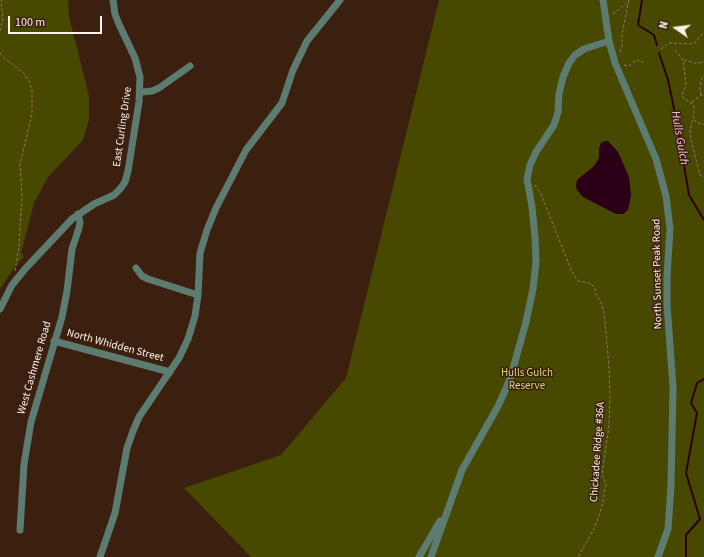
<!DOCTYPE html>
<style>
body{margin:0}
#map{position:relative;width:704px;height:557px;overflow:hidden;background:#3c200f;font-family:"Source Sans 3",sans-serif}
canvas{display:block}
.north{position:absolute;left:656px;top:8px;width:40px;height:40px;-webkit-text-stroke:3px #3c200f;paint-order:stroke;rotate:284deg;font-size:11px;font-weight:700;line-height:16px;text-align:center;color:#fef2eb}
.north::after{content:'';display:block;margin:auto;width:14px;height:18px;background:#fef2eb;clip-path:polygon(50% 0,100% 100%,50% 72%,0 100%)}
.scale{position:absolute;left:8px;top:16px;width:94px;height:18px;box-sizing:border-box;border:2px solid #fef2eb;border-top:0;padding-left:5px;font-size:12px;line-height:14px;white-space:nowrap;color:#fef2eb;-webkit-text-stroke:3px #3c200f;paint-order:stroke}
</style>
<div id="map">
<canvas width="704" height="557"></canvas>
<div class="north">N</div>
<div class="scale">100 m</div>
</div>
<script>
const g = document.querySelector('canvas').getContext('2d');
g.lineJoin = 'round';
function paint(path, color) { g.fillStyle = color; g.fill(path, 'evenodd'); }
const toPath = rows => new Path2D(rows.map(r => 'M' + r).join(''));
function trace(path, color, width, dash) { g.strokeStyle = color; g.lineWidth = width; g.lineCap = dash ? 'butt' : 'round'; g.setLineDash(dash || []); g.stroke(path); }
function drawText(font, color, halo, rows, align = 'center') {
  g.font = font + ' "Source Sans 3",sans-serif'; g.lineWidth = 3; g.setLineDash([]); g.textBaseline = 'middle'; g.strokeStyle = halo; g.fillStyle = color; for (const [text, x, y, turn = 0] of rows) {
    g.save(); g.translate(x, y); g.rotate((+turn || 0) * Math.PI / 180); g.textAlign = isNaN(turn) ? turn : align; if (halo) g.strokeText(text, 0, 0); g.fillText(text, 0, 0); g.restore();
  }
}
paint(toPath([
 [0,0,68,0,69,17,89,96,89,119,83,140,48,177,34,203,21,253,24,256,13,269,0,289],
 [439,0,704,0,704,557,251,557,184,488,281,455,346,378]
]), '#484901');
paint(toPath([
 [605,141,608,141,618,152,629,177,631,195,628,210,623,214,616,214,583,197,577,190,576,186,577,180,594,166,599,158,599,149,601,143]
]), '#2b0017');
trace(toPath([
 [642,0,638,25,654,35,657,45],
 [659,53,668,80,676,118,689,195,704,220],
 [686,557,686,535,700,519,686,473,697,413,691,403,697,383,704,379]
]), '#2b0017', 2);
trace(toPath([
 [613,14,629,1],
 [0,31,3,19,1,0],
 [661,49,669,43,690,44,696,42,700,36,704,33],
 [675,50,683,60,686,85,682,95,684,99,692,103,694,107,694,113,690,131,691,139,700,175,704,177],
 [620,52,622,46,622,34,629,0],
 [0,53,4,58,24,73,29,81,32,91,32,114,20,164,22,195,19,247,15,271],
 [684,60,695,63,704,62],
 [624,65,629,66,636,60,643,62],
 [701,95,700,87,702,78,704,75],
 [692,102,701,95,704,95],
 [694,120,700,124,704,124],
 [535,185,540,192,573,274,578,281,589,283,595,287,595,293,601,302,604,312,609,367,610,396,609,426,602,474,606,484,602,506,595,527,578,557]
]), '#8e786b', 1, [3, 2]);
trace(toPath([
 [603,0,609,41,615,63,656,159,666,196,670,229,667,277,667,304,673,387,671,486,668,529,658,557],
 [141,92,152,91,159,88,190,66],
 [136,268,142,276,148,279,198,295],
 [0,309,12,285,25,269,72,219,94,204,114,195,120,189,125,182,128,171,139,102,140,77,135,58,118,22,115,14,113,0],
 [54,341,170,372],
 [20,530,24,464,31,422,62,317,67,291,72,249,79,228,80,222,78,214],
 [100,557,115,513,127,448,133,431,139,417,179,358,188,339,195,316,198,295,200,253,207,230,216,208,246,150,282,103,293,70,307,41,340,0],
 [419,557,440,521],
 [431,557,462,470,497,408,505,391,511,376,526,322,533,289,536,261,535,237,532,207,527,179,530,165,536,152,554,125,558,112,559,94,563,77,569,63,575,55,584,49,609,41]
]), '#5d7c71', 7);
drawText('11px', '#fef2eb', '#3c200f', [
 ["East Curling Drive",123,127,-82],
 ["North Sunset Peak Road",658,274,-91],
 ["North Whidden Street",115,346,15],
 ["West Cashmere Road",35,368,-74],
 ["Chickadee Ridge #36A",598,452,-86]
]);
drawText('11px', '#d5d97c', '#3c200f', [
 ["Hulls Gulch",527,374],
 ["Reserve",527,387]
]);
drawText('italic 12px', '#f8c0d8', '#3c200f', [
 ["Hulls Gulch",679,138,80]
]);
</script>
